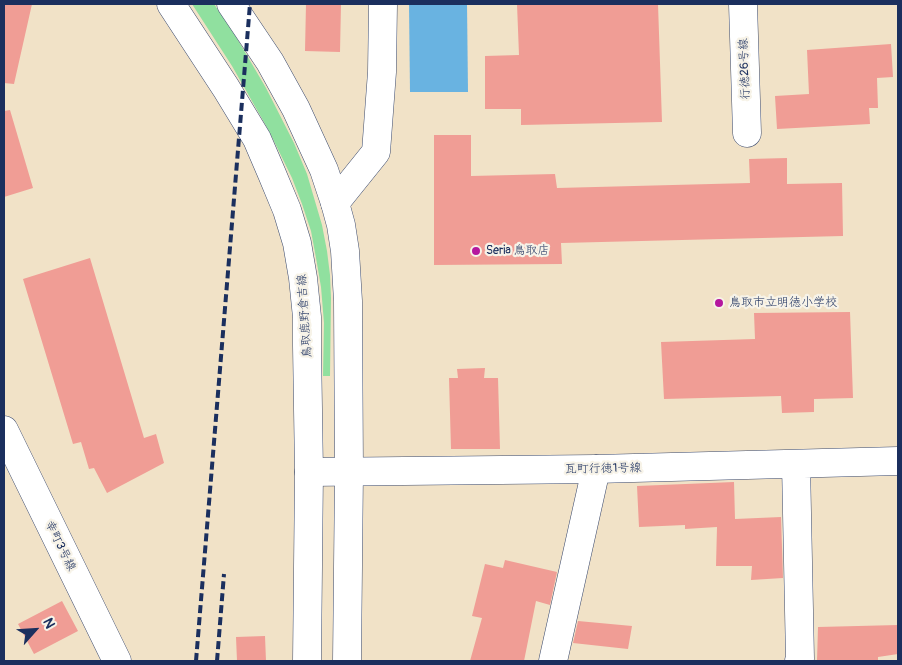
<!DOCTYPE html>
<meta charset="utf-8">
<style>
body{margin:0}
#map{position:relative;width:902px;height:665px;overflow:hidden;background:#f1e2c7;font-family:Pangolin,sans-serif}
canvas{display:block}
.frame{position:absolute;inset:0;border:5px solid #1b2f5e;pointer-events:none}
.north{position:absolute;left:10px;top:605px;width:50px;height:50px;-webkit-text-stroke:4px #f7f3e8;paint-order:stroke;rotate:64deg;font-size:14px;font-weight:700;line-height:20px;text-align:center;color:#1b2f5e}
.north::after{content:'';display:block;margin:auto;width:18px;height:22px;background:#1b2f5e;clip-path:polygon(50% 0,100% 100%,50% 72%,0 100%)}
</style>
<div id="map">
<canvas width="902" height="665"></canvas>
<div class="frame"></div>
<div class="north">N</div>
</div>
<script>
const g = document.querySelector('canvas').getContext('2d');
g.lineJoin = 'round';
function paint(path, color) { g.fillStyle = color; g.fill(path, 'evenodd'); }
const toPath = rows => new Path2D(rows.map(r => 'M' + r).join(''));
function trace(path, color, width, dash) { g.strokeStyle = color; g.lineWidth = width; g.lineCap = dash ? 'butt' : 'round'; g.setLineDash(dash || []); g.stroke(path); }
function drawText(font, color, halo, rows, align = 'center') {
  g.font = font + ' Pangolin,"Klee One",sans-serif'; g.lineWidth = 4.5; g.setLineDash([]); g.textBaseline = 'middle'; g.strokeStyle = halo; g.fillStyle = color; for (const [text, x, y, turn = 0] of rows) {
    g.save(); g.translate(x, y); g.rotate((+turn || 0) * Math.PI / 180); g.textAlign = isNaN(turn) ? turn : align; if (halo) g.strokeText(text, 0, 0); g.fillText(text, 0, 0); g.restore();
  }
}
paint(toPath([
 [192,4,214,4,235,35,266,88,294,143,307,174,322,225,327,251,330,275,331,298,330,376,323,376,324,323,321,287,316,258,311,231,302,204,292,178,269,131,232,66]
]), '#90e09f');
paint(toPath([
 [409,4,467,4,468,92,410,92]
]), '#69b3e1');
paint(toPath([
 [4,4,32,4,14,84,4,83],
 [306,4,341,4,340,52,305,51],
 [517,4,658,4,662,122,521,125,521,109,485,109,485,56,519,55],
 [891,44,893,77,877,78,878,108,869,108,870,124,777,129,775,96,809,94,807,50],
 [10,110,33,188,4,197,4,111],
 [434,135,471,135,471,176,555,174,557,188,750,183,749,159,787,158,787,184,842,183,843,236,561,243,562,264,434,265],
 [90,258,144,438,156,434,164,463,107,493,94,468,89,469,81,442,73,444,23,279],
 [850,312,853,398,814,399,814,412,782,413,781,396,664,399,661,342,755,339,754,313],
 [485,368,484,378,498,378,500,449,451,449,449,378,458,378,457,369],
 [734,482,735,519,781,517,783,578,751,580,752,566,716,566,717,527,685,529,685,525,639,527,637,486],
 [505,560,557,572,550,605,536,601,524,661,470,661,482,618,472,616,485,564,503,568],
 [62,601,78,631,34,654,18,624],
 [578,621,632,626,628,649,573,643],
 [898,625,898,654,878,657,878,661,817,661,818,627],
 [265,636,266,661,237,661,236,637]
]), '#f09d95');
const minor = toPath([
 [743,4,747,133],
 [335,203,376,152,382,72,383,4],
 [4,430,117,661],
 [796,464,800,659,799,661],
 [309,472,596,469,898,461],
 [553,661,596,469]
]);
const primary = toPath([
 [171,4,226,88,257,139,272,174,287,210,297,243,303,278,307,317,307,346,309,472,307,661],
 [231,4,270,62,296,109,324,170,335,203,341,225,345,251,348,301,349,472,347,661]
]);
trace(minor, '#3b4a6e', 29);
trace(primary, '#3b4a6e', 29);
trace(minor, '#fff', 28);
trace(primary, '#fff', 28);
trace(toPath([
 [196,661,250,4],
 [217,661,224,574]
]), '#1b2f5e', 4, [8, 4]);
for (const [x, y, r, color] of [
 [476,251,5,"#b5179e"],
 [719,303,5,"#b5179e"]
]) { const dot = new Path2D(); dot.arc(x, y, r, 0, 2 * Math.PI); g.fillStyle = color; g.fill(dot); trace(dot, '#f7f3e8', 2); }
drawText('12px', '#1b2f5e', '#f7f3e8', [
 ["行徳26号線",745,69,-92],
 ["鳥取鹿野倉吉線",305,316,-94],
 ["瓦町行徳1号線",603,469,-1],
 ["幸町3号線",60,546,64]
]);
drawText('12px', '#1b2f5e', '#f7f3e8', [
 ["Seria 鳥取店",486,251],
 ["鳥取市立明徳小学校",729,303]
], 'left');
</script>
